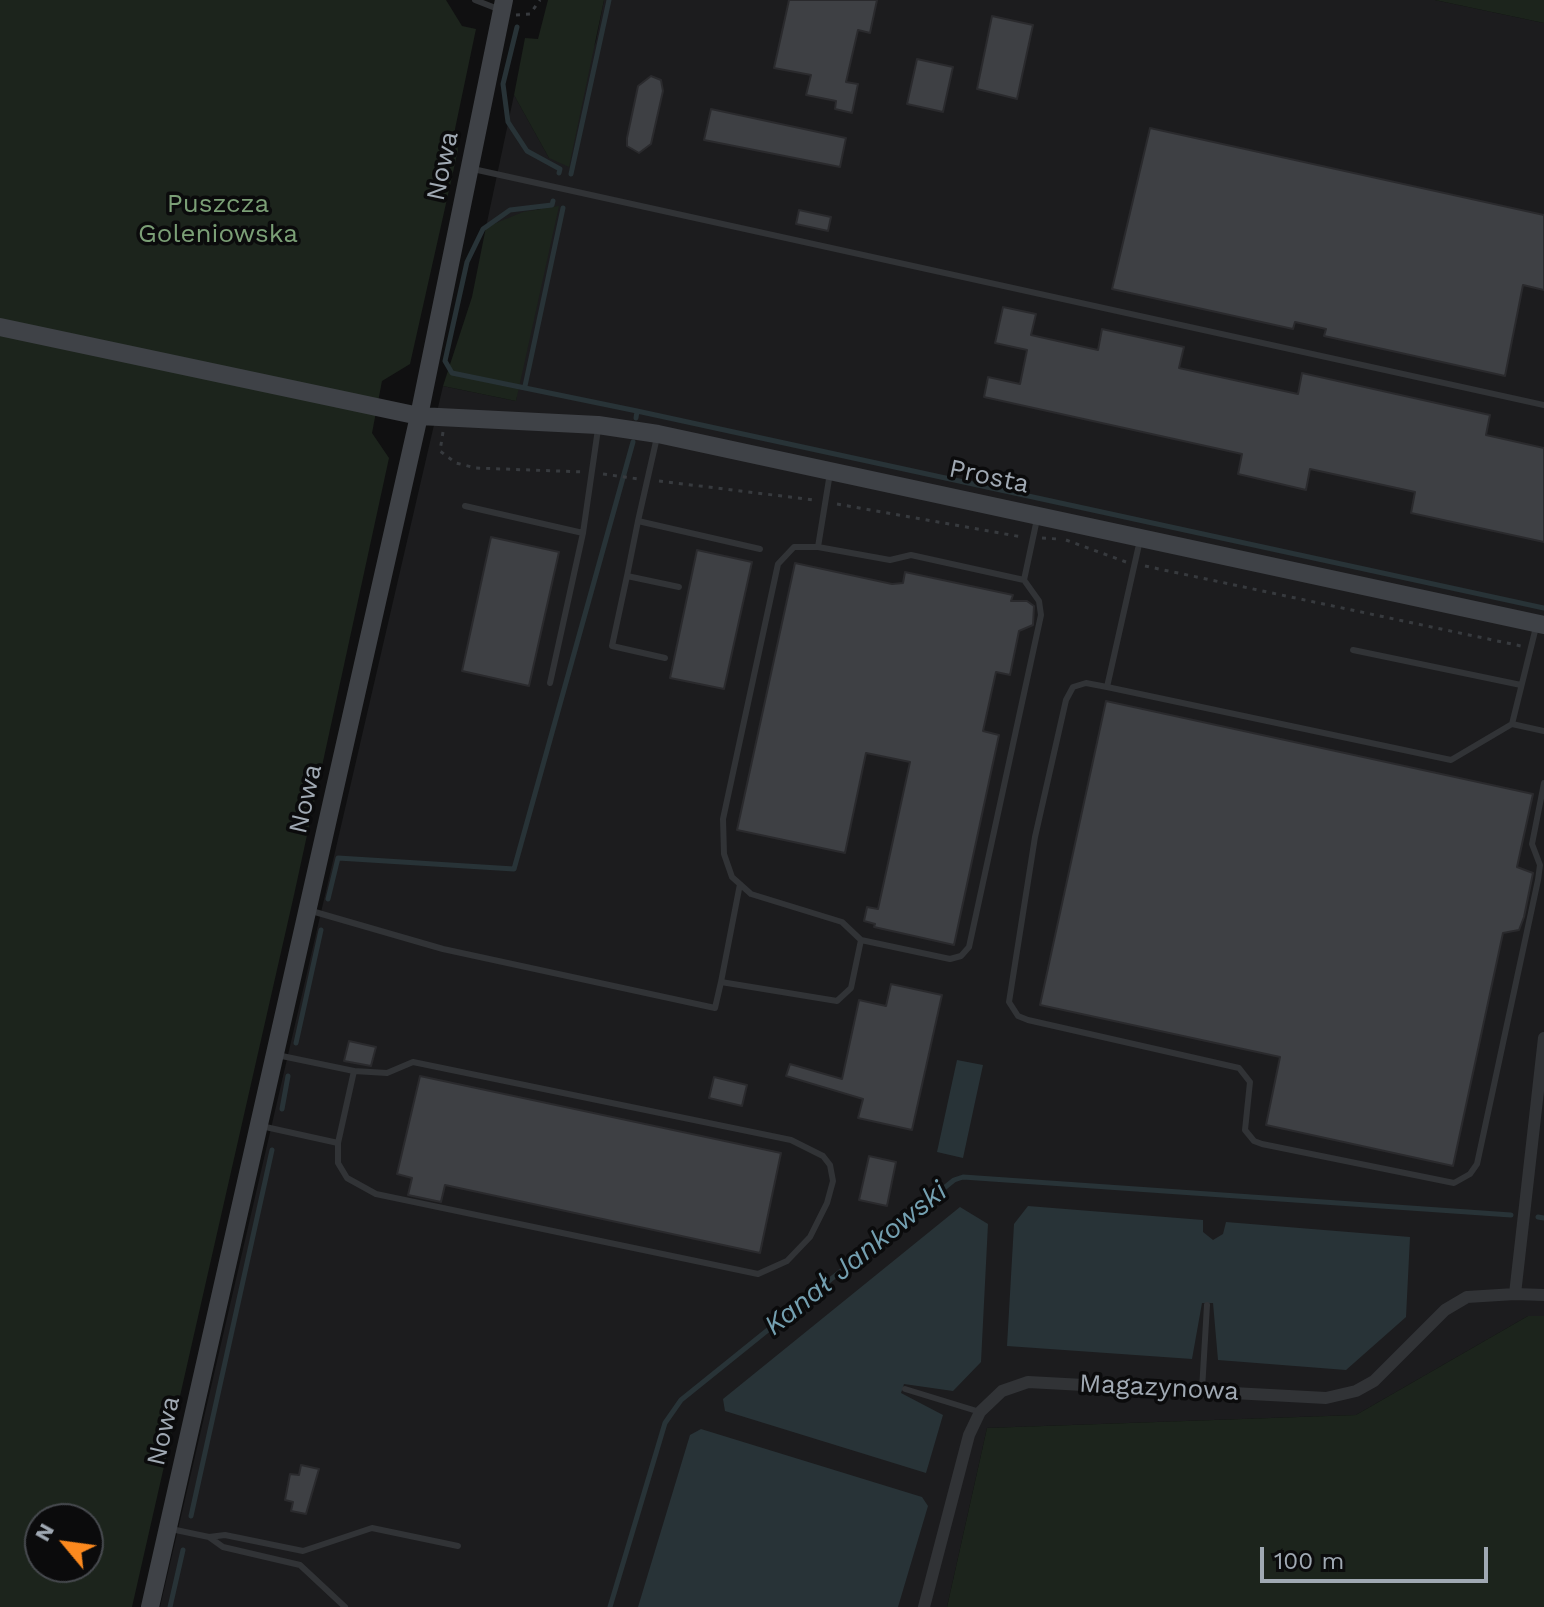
<!DOCTYPE html>
<meta charset="utf-8">
<style>
body{margin:0}
#map{position:relative;width:1544px;height:1607px;overflow:hidden;background:#101011;font-family:"Work Sans",sans-serif}
canvas{display:block}
.north{position:absolute;left:24px;top:1503px;width:80px;height:80px;box-sizing:border-box;background:#0b0b0c;border:2px solid #474a4f;border-radius:50%;rotate:299deg;font-size:22px;font-weight:700;line-height:32px;text-align:center;color:#a0a9b3}
.north::after{content:'';display:block;margin:auto;width:28px;height:36px;background:#fb891e;clip-path:polygon(50% 0,100% 100%,50% 72%,0 100%)}
.scale{position:absolute;left:1260px;top:1547px;width:228px;height:36px;box-sizing:border-box;border:4px solid #a0a9b3;border-top:0;padding-left:10px;font-size:24px;line-height:28px;white-space:nowrap;color:#a0a9b3;-webkit-text-stroke:6px #0b0b0c;paint-order:stroke}
</style>
<div id="map">
<canvas width="1544" height="1607"></canvas>
<div class="north">N</div>
<div class="scale">100 m</div>
</div>
<script>
const g = document.querySelector('canvas').getContext('2d');
g.lineJoin = 'round';
function paint(path, color) { g.fillStyle = color; g.fill(path, 'evenodd'); }
const toPath = rows => new Path2D(rows.map(r => 'M' + r).join(''));
function trace(path, color, width, dash) { g.strokeStyle = color; g.lineWidth = width; g.lineCap = dash ? 'butt' : 'round'; g.setLineDash(dash || []); g.stroke(path); }
function drawText(font, color, halo, rows, align = 'center') {
  g.font = font + ' "Work Sans",sans-serif'; g.lineWidth = 7; g.setLineDash([]); g.textBaseline = 'middle'; g.strokeStyle = halo; g.fillStyle = color; for (const [text, x, y, turn = 0] of rows) {
    g.save(); g.translate(x, y); g.rotate((+turn || 0) * Math.PI / 180); g.textAlign = isNaN(turn) ? turn : align; if (halo) g.strokeText(text, 0, 0); g.fillText(text, 0, 0); g.restore();
  }
}
paint(toPath([
 [604,0,1435,0,1544,23,1544,1316,1528,1316,1356,1415,987,1428,947,1607,160,1607,443,386,516,401,541,208,486,227,514,95,549,158,596,41]
]), '#1c1c1e');
paint(toPath([
 [0,0,446,0,462,26,476,29,455,129,458,150,410,364,382,381,372,433,389,458,294,895,132,1607,0,1607],
 [40,1519,88,1519,88,1567,40,1567],
 [548,0,604,0,569,167,549,158,514,95,525,38,538,39],
 [1435,0,1544,0,1544,23],
 [559,206,516,401,443,386,472,297,486,227,523,212],
 [1528,1316,1544,1316,1544,1607,947,1607,987,1428,1356,1415]
]), '#1c241c');
paint(toPath([
 [957,1060,983,1065,963,1158,937,1152],
 [1028,1206,1203,1220,1203,1232,1213,1240,1223,1234,1226,1222,1410,1237,1406,1317,1346,1370,1218,1360,1213,1303,1202,1303,1192,1359,1007,1346,1014,1224],
 [960,1207,988,1224,981,1362,953,1391,904,1384,901,1393,943,1415,926,1473,725,1411,723,1399],
 [701,1429,922,1497,928,1506,898,1607,638,1607,690,1435]
]), '#283337');
trace(toPath([
 [517,27,503,84,508,122,527,151,560,169,559,173],
 [571,174,609,0],
 [553,201,552,205,510,210,483,229,467,262,445,361,452,373,637,411,636,418],
 [525,386,563,208],
 [637,411,1544,608],
 [328,899,338,858,514,869,633,442],
 [296,1043,321,930],
 [282,1109,288,1076],
 [1538,1217,1544,1218],
 [191,1516,272,1150],
 [170,1607,183,1550],
 [610,1607,665,1423,681,1400,954,1180,963,1177,1511,1215]
]), '#283337', 5);
const building = toPath([
 [789,0,877,0,870,33,858,30,846,82,858,84,852,113,835,109,836,101,806,95,811,75,774,68,789,0],
 [992,16,1033,25,1017,99,977,89,992,16],
 [917,59,953,67,943,112,907,104,917,59],
 [651,76,661,80,663,91,651,144,639,153,627,146,627,138,638,86,651,76],
 [711,109,846,138,840,167,704,140,711,109],
 [1150,128,1544,215,1544,290,1523,285,1505,376,1324,336,1326,329,1295,322,1293,329,1112,289,1150,128],
 [799,210,831,217,828,231,796,224,799,210],
 [1003,307,1036,314,1031,335,1098,350,1102,329,1184,347,1179,368,1298,394,1302,373,1490,415,1486,435,1544,448,1544,542,1411,513,1415,492,1310,469,1306,490,1238,474,1242,454,984,397,988,377,1020,384,1027,350,995,343,1003,307],
 [491,537,559,552,529,686,462,671,491,537],
 [697,550,752,562,724,689,670,678,697,550],
 [795,563,892,584,903,583,905,572,1013,595,1011,601,1027,601,1034,606,1033,625,1019,631,1010,675,996,672,983,731,999,735,954,945,874,927,875,924,864,921,867,907,878,909,910,762,866,753,845,853,737,830,795,563],
 [1106,701,1533,794,1517,867,1533,873,1524,917,1519,930,1503,933,1453,1166,1266,1125,1280,1057,1040,1005,1106,701],
 [891,984,942,995,912,1130,858,1118,863,1099,786,1076,790,1064,842,1079,859,1000,886,1006,891,984],
 [349,1041,376,1047,371,1066,344,1061,349,1041],
 [420,1076,781,1153,760,1253,445,1185,441,1202,408,1195,412,1178,397,1174,420,1076],
 [714,1077,747,1085,742,1106,709,1098,714,1077],
 [869,1156,896,1162,887,1206,859,1200,869,1156],
 [301,1465,319,1469,306,1514,291,1511,293,1502,285,1500,290,1474,299,1475,301,1465]
]);
paint(building, '#3e4044');
trace(building, '#2a2a2d', 2);
trace(toPath([
 [516,15,530,14,540,0],
 [443,432,440,451,456,463,476,468,584,472],
 [603,474,639,479],
 [659,481,814,500],
 [837,504,1022,537],
 [1042,538,1058,539],
 [1066,540,1126,562],
 [1145,566,1521,646]
]), '#373a3e', 3, [4, 6]);
trace(toPath([
 [475,0,498,9],
 [473,169,1544,405],
 [657,437,638,521,760,549],
 [830,473,818,547,890,560,911,555,1024,580,1037,519],
 [465,506,583,533],
 [638,521,627,576,679,587],
 [1140,540,1107,687,1451,760,1512,724,1544,731],
 [818,547,794,547,778,564,723,819,724,854,732,877,751,894,842,922,861,940,950,959,961,956,969,947,1041,615,1039,601,1024,580],
 [627,576,612,646,665,658],
 [1353,650,1521,685],
 [550,683,583,533,598,429],
 [1107,687,1086,683,1073,687,1066,700,1035,837,1009,1002,1018,1016,1028,1020,1239,1068,1250,1082,1245,1130,1254,1141,1262,1144,1454,1183,1470,1174,1477,1164,1538,880,1540,865,1532,844,1544,783],
 [1512,724,1536,627],
 [308,910,443,949,715,1008,721,982,837,1001,851,988,861,940],
 [721,982,740,884],
 [261,1126,338,1143,354,1071,277,1055],
 [338,1143,338,1163,347,1178,376,1194,758,1274,787,1261,810,1237,827,1203,833,1181,830,1165,823,1156,791,1140,413,1062,387,1073,354,1071],
 [905,1389,980,1412],
 [1202,1390,1207,1305],
 [171,1529,209,1537],
 [345,1607,300,1565,223,1547,209,1537,225,1535,303,1551,372,1528,458,1546]
]), '#313336', 6);
trace(toPath([
 [1515,1294,1544,1295],
 [924,1607,969,1435,980,1412,1002,1391,1028,1382,1326,1398,1356,1391,1374,1381,1445,1310,1467,1297,1515,1294,1544,1038]
]), '#313336', 12);
trace(toPath([
 [0,327,419,416,598,425,658,434,1544,625],
 [150,1607,419,416,504,0]
]), '#3f4247', 18);
drawText('26px', '#a0a9b3', '#0b0b0c', [
 ["Nowa",443,166,-78],
 ["Prosta",989,477,12],
 ["Nowa",306,799,-77],
 ["Magazynowa",1159,1388,3],
 ["Nowa",164,1431,-77]
]);
drawText('26px', '#7b9f76', '#0b0b0c', [
 ["Puszcza",218,204],
 ["Goleniowska",218,234]
]);
drawText('italic 28px', '#74a0b1', '#0b0b0c', [
 ["Kanał Jankowski",856,1259,-39]
]);
</script>
